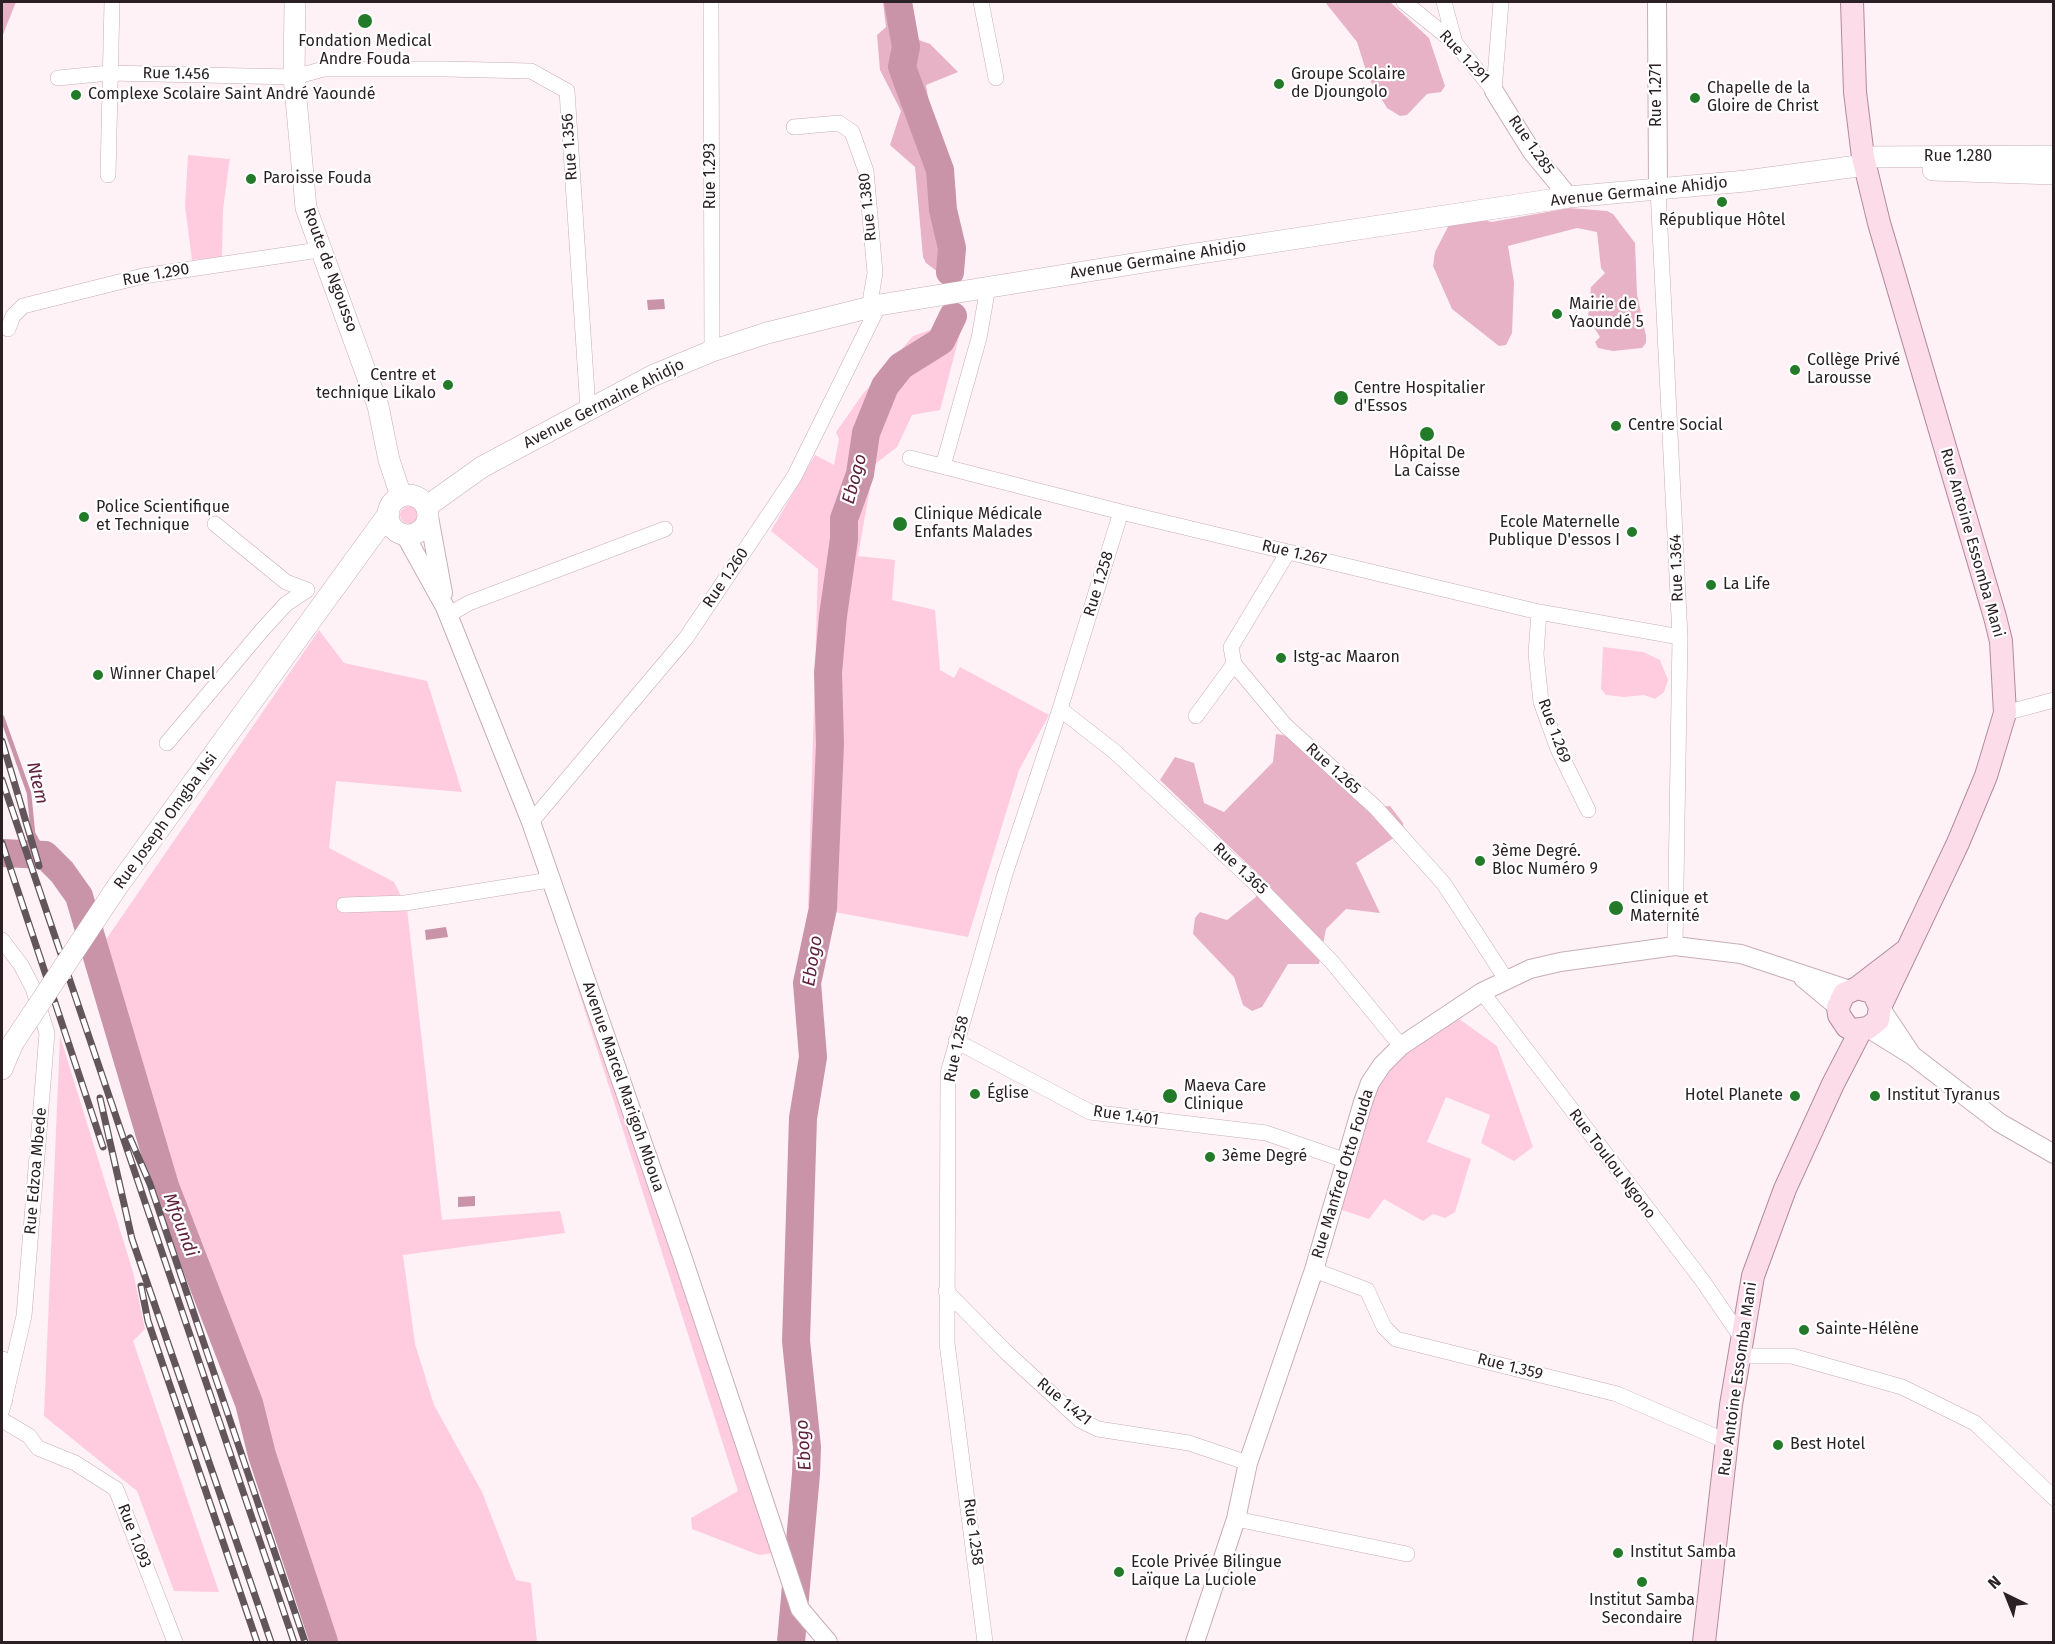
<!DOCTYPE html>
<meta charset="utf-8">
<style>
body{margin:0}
#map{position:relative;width:2055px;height:1644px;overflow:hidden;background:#fef2f6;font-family:"Fira Sans",sans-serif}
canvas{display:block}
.frame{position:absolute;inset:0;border:3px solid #2b2024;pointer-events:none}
.north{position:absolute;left:1977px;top:1566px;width:60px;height:60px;-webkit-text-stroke:4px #fff;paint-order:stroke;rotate:317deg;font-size:16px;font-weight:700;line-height:24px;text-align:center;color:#2b2024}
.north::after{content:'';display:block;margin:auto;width:21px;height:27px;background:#2b2024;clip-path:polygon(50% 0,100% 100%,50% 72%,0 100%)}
</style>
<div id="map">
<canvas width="2055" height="1644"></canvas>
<div class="frame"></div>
<div class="north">N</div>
</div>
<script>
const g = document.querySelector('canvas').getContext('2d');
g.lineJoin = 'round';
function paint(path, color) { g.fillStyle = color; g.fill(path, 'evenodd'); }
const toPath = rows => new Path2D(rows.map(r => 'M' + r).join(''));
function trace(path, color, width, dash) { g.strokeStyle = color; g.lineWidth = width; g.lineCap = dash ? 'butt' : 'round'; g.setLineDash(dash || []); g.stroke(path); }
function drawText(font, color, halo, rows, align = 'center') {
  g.font = font + ' "Fira Sans",sans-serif'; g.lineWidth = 4.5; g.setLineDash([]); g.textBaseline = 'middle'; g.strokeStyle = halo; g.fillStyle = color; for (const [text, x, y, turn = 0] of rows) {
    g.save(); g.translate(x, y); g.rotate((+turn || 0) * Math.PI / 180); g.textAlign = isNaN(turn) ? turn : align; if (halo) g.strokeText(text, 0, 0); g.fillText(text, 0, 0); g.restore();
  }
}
paint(toPath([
 [188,155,229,159,230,156,223,210,222,257,192,260,185,206],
 [964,318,940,410,912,415,897,447,874,465,858,556,895,560,892,600,935,610,940,670,954,678,960,667,1049,715,1019,770,968,937,808,907,818,569,771,531,815,455,834,465,839,439,836,432,862,395,913,336],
 '400 515a9 9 0 1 1 18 0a9 9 0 1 1-18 0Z',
 [319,630,344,663,427,681,462,792,336,781,329,848,394,882,407,908,442,1220,560,1211,565,1233,403,1255,415,1344,434,1405,482,1492,516,1580,531,1583,537,1642,324,1642,262,1455,249,1403,165,1186,96,954],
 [1603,647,1643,652,1660,660,1668,680,1664,692,1655,699,1644,695,1625,697,1606,695,1601,689],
 [583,972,595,978,787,1551,759,1555,692,1529,691,1518,738,1491,576,983],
 [1459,1019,1497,1046,1533,1147,1514,1161,1481,1143,1490,1115,1446,1097,1427,1142,1471,1159,1455,1212,1445,1218,1433,1214,1423,1221,1384,1199,1369,1219,1339,1209,1372,1089,1397,1059],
 [60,1036,133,1272,145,1329,133,1341,219,1592,174,1591,137,1491,44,1416]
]), '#ffcbde');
paint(toPath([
 [2,2,16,2,2,37],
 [883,2,909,2,907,9,919,40,930,44,958,72,926,85,942,181,957,231,938,272,926,263,923,257,915,167,890,145,901,111,880,70,877,35,886,27],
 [1325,2,1390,2,1429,38,1445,86,1441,92,1427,94,1407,115,1400,116,1387,108,1368,77,1357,42],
 [1569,208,1607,211,1613,214,1635,243,1637,294,1646,336,1646,343,1642,348,1613,351,1598,348,1595,342,1600,337,1588,318,1591,287,1605,273,1601,268,1597,232,1577,228,1508,246,1514,282,1512,333,1506,345,1499,346,1452,309,1433,266,1435,252,1452,219,1471,217,1492,222],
 [1276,734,1283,735,1347,770,1369,807,1390,806,1403,823,1404,831,1356,863,1380,913,1346,909,1326,929,1319,964,1288,964,1262,1007,1252,1011,1243,1005,1234,977,1193,934,1195,918,1200,912,1227,920,1256,897,1261,877,1160,780,1175,757,1194,763,1204,803,1224,812,1273,762]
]), '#e8b2c6');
paint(toPath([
 [664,299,665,309,648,310,647,300],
 [446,927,448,937,426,940,425,930],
 [475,1196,475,1206,458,1207,458,1197]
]), '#c994a8');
trace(toPath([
 [2,717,29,793,33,833,45,855]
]), '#c994a8', 4.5);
trace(toPath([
 [898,2,906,47,902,67,940,170,943,210,952,248,950,272],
 [2,853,45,855,62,872,79,896,165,1186,249,1403,262,1455,324,1642],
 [791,1642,806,1474,807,1447,796,1341,803,1118,813,1057,807,983,823,908,830,744,828,673,833,616,844,539,844,519,860,474,866,433,885,386,901,366,941,341,953,316]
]), '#c994a8', 28);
const minor = toPath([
 [711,2,712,351],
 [981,2,996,78],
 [1404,2,1455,43,1494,91],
 [1444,2,1455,43],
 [58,78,109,73,294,77,324,69,445,69,531,71,567,91,588,409],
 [1494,91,1501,2],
 [794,127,839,123,852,132,866,171,875,273,869,308],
 [108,175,112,2],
 [1658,189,1680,637,1675,946],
 [8,329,13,316,23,306,143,276,319,250],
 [910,458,1121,512,1539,612,1680,637],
 [943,466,979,338,988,287],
 [215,524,286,582,307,590],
 [1288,552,1231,647,1234,664,1285,725,1376,808,1444,884,1506,979],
 [1539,612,1536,654,1541,702,1558,749,1588,810],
 [448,615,469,603,665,529],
 [1060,709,1115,752,1257,885,1332,962,1401,1046],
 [2005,713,2054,700],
 [1196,716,1234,664],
 [167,743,263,629,286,604,307,590],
 [531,822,686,638,794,477,879,305],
 [344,905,405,903,550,880],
 [2,940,21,965,33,988,47,1033,24,1316,2,1410],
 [1482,992,1702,1280,1741,1337],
 [956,1041,1090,1112,1266,1133,1344,1160],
 [1314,1270,1367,1290,1384,1327,1396,1339,1617,1394,1728,1442],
 [946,1291,1006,1352,1080,1420,1098,1429,1189,1443,1248,1463],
 [1738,1356,1792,1356,1902,1387,1975,1423,2054,1498],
 [2,1420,29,1436,38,1448,75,1463,116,1489,175,1642],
 [1236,1519,1407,1554],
 [985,1642,947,1343,948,1073,1005,874,1060,709,1121,512]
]);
const tertiary = toPath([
 [1657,2,1658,189],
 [1494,91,1532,152,1569,197],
 [429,517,443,593],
 [405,535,445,607,531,822,682,1256,800,1609,828,1642],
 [1803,978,1838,1007],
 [1880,1007,1910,1052],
 [1868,1028,1913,1056,2000,1123,2054,1154],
 [1195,1642,1236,1519,1248,1463,1314,1270,1363,1102,1370,1083,1382,1065,1401,1046,1482,992,1530,969,1560,962,1675,946,1741,954,1850,990]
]);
const secondary = toPath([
 [295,2,294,77,306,208,378,406,389,460,401,496],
 [1863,157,2054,156],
 [1933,170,2054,174],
 '388 515a20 20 0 1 1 40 0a20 20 0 1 1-40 0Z',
 [426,507,482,467,652,376,712,351,767,333,879,305,1188,255,1569,197,1746,181,1865,165],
 [117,887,389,513],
 [2,1069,13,1043],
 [2,1362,2,1399]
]);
const primary = toPath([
 [1852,2,1855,92,1863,157,1879,223,1995,617,2001,641,2005,713,1986,776,1958,843,1880,1007,1878,1020,1868,1028,1854,1030,1847,1027,1839,1015,1838,1007,1844,994,1857,988,1873,992,1880,1007],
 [1857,988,1904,952],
 [1704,1642,1731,1405,1753,1276,1785,1189,1833,1084,1861,1030]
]);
trace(minor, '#c8adb7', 16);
trace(tertiary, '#c8adb7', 20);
trace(secondary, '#c8adb7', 22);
trace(primary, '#b38b9a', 24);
trace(minor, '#fff', 15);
trace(tertiary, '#fff', 18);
trace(secondary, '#fff', 21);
trace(primary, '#fddce9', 22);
const rail = toPath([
 [2,741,39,866],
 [2,780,294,1642],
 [2,843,103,1147],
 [100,1098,132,1239,271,1642],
 [130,1138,150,1184,305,1642],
 [141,1286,148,1321,257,1642]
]);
trace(rail, '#62565a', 7);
trace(rail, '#fff', 4.5, [14]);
const secondaryBridge = toPath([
 [13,1043,117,887]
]);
trace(secondaryBridge, '#c8adb7', 22, []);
trace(secondaryBridge, '#fff', 21);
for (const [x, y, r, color] of [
 [365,21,8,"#237b29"],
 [1279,84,6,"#237b29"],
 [76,95,6,"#237b29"],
 [1695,98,6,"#237b29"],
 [251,179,6,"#237b29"],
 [1722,202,6,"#237b29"],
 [1557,314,6,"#237b29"],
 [1795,370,6,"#237b29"],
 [448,385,6,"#237b29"],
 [1341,398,8,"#237b29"],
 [1616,426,6,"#237b29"],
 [1427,434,8,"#237b29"],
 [84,517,6,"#237b29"],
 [900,524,8,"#237b29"],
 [1632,532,6,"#237b29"],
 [1711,585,6,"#237b29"],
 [1281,658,6,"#237b29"],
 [98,675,6,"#237b29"],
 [1480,861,6,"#237b29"],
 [1616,908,8,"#237b29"],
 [975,1094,6,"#237b29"],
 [1170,1096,8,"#237b29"],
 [1795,1096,6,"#237b29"],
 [1875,1096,6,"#237b29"],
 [1210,1157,6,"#237b29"],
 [1804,1330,6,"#237b29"],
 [1778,1445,6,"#237b29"],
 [1618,1553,6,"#237b29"],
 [1119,1572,6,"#237b29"],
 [1642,1582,6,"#237b29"]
]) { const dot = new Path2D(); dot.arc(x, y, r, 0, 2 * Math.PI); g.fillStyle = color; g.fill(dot); trace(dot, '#fff', 2); }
drawText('16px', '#2b2024', '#fff', [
 ["Fondation Medical",365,42,"center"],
 ["Andre Fouda",365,60,"center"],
 ["Groupe Scolaire",1291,75],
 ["de Djoungolo",1291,93],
 ["Chapelle de la",1707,89],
 ["Gloire de Christ",1707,107],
 ["Complexe Scolaire Saint André Yaoundé",88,95],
 ["Paroisse Fouda",263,179],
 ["République Hôtel",1722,221,"center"],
 ["Mairie de",1569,305],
 ["Yaoundé 5",1569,323],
 ["Collège Privé",1807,361],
 ["Larousse",1807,379],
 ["Centre et",436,376,"right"],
 ["technique Likalo",436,394,"right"],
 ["Centre Hospitalier",1354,389],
 ["d'Essos",1354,407],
 ["Centre Social",1628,426],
 ["Hôpital De",1427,454,"center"],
 ["La Caisse",1427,472,"center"],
 ["Police Scientifique",96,508],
 ["et Technique",96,526],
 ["Clinique Médicale",914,515],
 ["Enfants Malades",914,533],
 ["Ecole Maternelle",1620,523,"right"],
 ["Publique D'essos I",1620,541,"right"],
 ["La Life",1723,585],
 ["Istg-ac Maaron",1293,658],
 ["Winner Chapel",110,675],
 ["3ème Degré.",1492,852],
 ["Bloc Numéro 9",1492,870],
 ["Clinique et",1630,899],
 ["Maternité",1630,917],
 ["Maeva Care",1184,1087],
 ["Clinique",1184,1105],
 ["Église",987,1094],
 ["Hotel Planete",1783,1096,"right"],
 ["Institut Tyranus",1887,1096],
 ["3ème Degré",1222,1157],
 ["Sainte-Hélène",1816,1330],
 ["Best Hotel",1790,1445],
 ["Institut Samba",1630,1553],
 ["Ecole Privée Bilingue",1131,1563],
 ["Laïque La Luciole",1131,1581],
 ["Institut Samba",1642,1601,"center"],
 ["Secondaire",1642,1619,"center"]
], 'left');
drawText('16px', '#2b2024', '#fff', [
 ["Rue 1.291",1464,57,47],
 ["Rue 1.456",176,74,1],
 ["Rue 1.271",1657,95,-90],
 ["Rue 1.285",1531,145,55],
 ["Rue 1.356",570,147,-94],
 ["Rue 1.280",1958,157],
 ["Rue 1.293",711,176,-90],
 ["Avenue Germaine Ahidjo",1639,192,-6],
 ["Rue 1.380",868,207,-96],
 ["Avenue Germaine Ahidjo",1158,260,-9],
 ["Route de Ngousso",330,270,70],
 ["Rue 1.290",156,275,-10],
 ["Avenue Germaine Ahidjo",604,404,-27],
 ["Rue Antoine Essomba Mani",1972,543,74],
 ["Rue 1.267",1294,553,13],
 ["Rue 1.364",1677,568,-92],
 ["Rue 1.260",726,578,-56],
 ["Rue 1.258",1099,584,-73],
 ["Rue 1.269",1554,731,70],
 ["Rue 1.265",1333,769,42],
 ["Rue Joseph Omgba Nsi",166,821,-54],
 ["Rue 1.365",1240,869,43],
 ["Rue 1.258",957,1049,-78],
 ["Avenue Marcel Marigoh Mboua",623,1087,71],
 ["Rue 1.401",1126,1116,8],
 ["Rue Toulou Ngono",1612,1164,53],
 ["Rue Edzoa Mbede",36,1171,-85],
 ["Rue Manfred Otto Fouda",1343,1174,-73],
 ["Rue 1.359",1510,1367,14],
 ["Rue Antoine Essomba Mani",1738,1379,-82],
 ["Rue 1.421",1064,1402,39],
 ["Rue 1.258",973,1532,82],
 ["Rue 1.093",134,1536,69]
]);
drawText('italic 18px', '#60213f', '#fff', [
 ["Ebogo",855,479,-75],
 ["Ntem",37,783,76],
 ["Ebogo",813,961,-81],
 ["Mfoundi",180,1225,69],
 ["Ebogo",804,1445,-94]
]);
</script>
